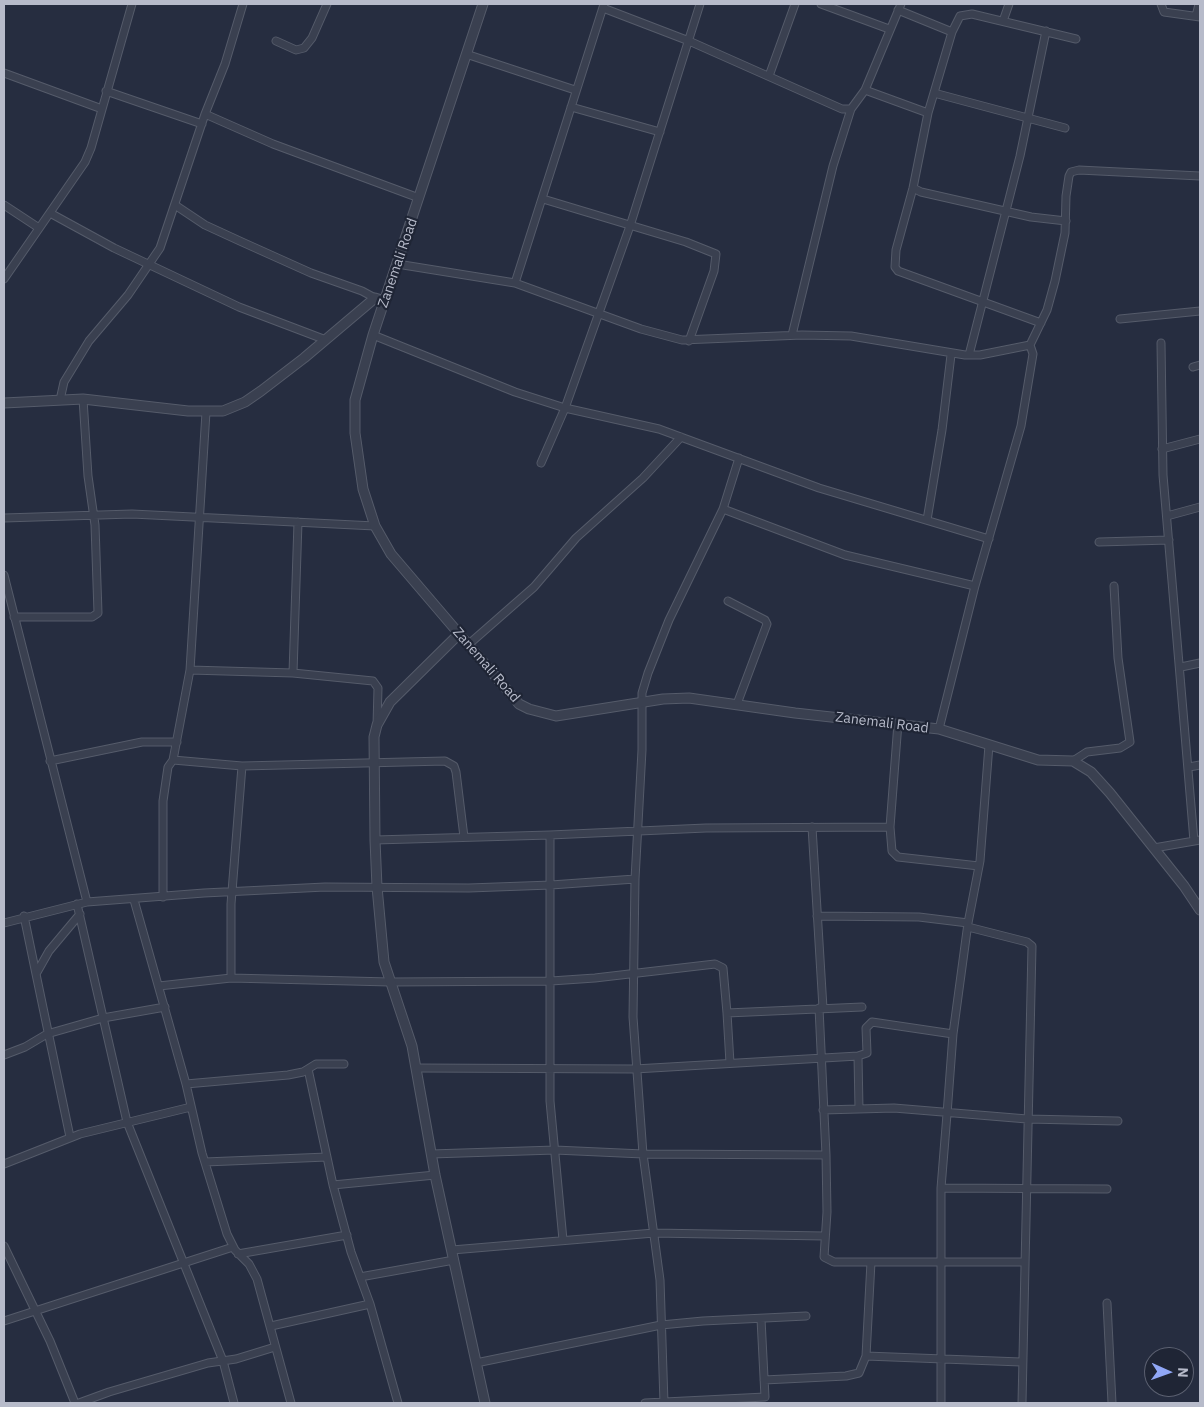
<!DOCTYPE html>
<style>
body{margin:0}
#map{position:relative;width:1204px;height:1407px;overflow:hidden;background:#262d40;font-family:"IBM Plex Sans",sans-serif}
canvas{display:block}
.frame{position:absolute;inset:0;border:5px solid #b7bbca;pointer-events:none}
.north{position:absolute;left:1144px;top:1347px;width:50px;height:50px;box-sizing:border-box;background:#1f2535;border:1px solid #5c6171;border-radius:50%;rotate:92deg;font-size:14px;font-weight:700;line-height:20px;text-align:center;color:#b7bbca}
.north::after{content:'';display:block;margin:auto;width:18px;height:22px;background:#90a7f6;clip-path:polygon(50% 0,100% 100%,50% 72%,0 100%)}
</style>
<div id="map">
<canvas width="1204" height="1407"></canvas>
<div class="frame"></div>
<div class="north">N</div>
</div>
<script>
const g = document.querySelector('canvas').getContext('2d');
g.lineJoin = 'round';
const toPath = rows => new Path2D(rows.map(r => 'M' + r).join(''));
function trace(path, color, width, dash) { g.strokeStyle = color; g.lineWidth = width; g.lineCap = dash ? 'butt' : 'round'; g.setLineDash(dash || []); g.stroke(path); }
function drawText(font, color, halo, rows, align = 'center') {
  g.font = font + ' "IBM Plex Sans",sans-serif'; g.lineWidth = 4.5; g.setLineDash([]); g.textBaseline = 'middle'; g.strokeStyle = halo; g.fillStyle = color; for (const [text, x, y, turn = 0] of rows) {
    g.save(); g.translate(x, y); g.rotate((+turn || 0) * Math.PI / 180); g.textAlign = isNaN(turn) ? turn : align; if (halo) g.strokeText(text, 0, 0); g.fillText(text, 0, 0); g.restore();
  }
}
const minor = toPath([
 [821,4,889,29],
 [1161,4,1164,12,1200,17],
 [603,8,689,41,842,109,851,109],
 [898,10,952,32],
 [1196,16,1199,4],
 [1003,21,1009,4],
 [276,41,296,50,304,48,312,38,327,4],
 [466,54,575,90],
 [4,73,102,109],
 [769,76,795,4],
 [865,90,928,113],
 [106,91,202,124],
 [934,93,1065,128],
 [571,107,660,132],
 [205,114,273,144,419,198],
 [913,188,921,192,1031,217,1066,221],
 [543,199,686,242,716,254,714,271,689,341],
 [4,205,39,228],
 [175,205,205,225,242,242,311,273,362,291,375,298],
 [50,213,114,248,239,307,326,340],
 [397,264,515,283,641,329,682,340,802,335,851,336,965,355,980,355,1030,345],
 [4,279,85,162,91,148,132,4],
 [515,283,604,4],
 [1120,319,1200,311],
 [1041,323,898,271,895,267,896,250,913,188,928,113,952,32,960,16,972,14,1076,39],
 [373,335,515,392,565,408,659,429,819,488,989,539],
 [792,335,833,166,851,109,865,90,901,4],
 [1161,343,1163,475,1194,841],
 [969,355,1020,156,1046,31],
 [1193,367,1200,365],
 [60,400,64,382,89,341,128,295,160,248,205,114,225,64,243,4],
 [1162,449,1200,439],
 [541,463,565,408,630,226,700,4],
 [723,509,845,555,975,586],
 [1167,516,1200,507],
 [4,518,132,514,375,526],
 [927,520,942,430,951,355],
 [1099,542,1169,540],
 [4,575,87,902],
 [728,601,765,620,767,624,737,704],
 [14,617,92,617,98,613,95,525,88,476,83,399],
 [469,644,534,587,576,538,643,478,681,437],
 [1181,667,1200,663],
 [190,670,293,673,373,681,378,688,377,725],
 [293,673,298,522],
 [939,729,975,586,1021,426,1033,354,1030,345,1047,310,1055,281,1065,233,1066,196,1069,176,1071,172,1079,170,1200,176],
 [173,760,242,766,445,761,454,766,456,772,464,837],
 [50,761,142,742,177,742],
 [1073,761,1087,752,1120,748,1130,742,1118,658,1114,586],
 [1189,767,1200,765],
 [812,827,823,1008],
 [890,827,892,851,898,857,979,866],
 [550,835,550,1101,563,1240],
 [375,840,550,835,706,828,890,827,898,723],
 [1154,848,1200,840],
 [163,897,163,801,168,767,173,760,190,670,206,412],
 [134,900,186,1084,202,1153,227,1234,235,1250,249,1264,257,1279,291,1403],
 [77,904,127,1122,223,1361,234,1403],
 [24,916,36,974],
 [817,916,919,917,968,923],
 [4,923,87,902,204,893,325,887,469,888,551,885,635,879],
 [968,927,1027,942,1032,946,1022,1403],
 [231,978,231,904,242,766],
 [159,986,231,978,390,982,551,981,595,978,715,964,723,968,727,1013,862,1007],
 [819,1008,826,1155,827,1212,824,1257,834,1262,1024,1262],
 [727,1013,730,1063],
 [4,1055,25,1047,47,1034,103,1018,165,1007],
 [858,1056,859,1109],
 [416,1068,635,1069,858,1056,867,1053,866,1028,872,1022,953,1034],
 [308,1069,333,1185,351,1252,370,1304,398,1403],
 [186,1084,288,1075,303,1072,316,1064,344,1064],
 [823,1110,894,1108,1027,1119,1118,1121],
 [70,1137,36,974,49,951,80,914],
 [431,1154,555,1150,643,1154,826,1155],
 [205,1162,327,1157],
 [4,1164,80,1134,191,1107],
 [333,1185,435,1175],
 [941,1188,1107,1189],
 [4,1246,50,1341,75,1403],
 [452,1250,654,1233,824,1236],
 [238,1254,347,1235],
 [360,1277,454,1260],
 [1107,1303,1112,1403],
 [4,1321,233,1247],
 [271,1326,370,1304],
 [866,1356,1021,1362],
 [476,1363,661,1325,703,1321,806,1316],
 [764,1380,846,1376,859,1373,866,1356,871,1262],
 [79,1403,109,1392,208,1363,236,1359,275,1347],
 [645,1403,765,1397,761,1319],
 [664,1403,660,1280,643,1154,633,1017,635,879,642,750,642,693,648,673,669,620,723,509,739,458],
 [941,1403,941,1188,947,1114,953,1034,968,923,980,861,989,745]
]);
const tertiary = toPath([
 [483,4,373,335,355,400,355,433,363,489,375,526,391,554,519,704,529,709,556,716,663,699,689,698,795,713,939,729,1038,760,1073,761,1091,772,1110,793,1184,886,1200,910],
 [4,403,83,399,188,411,223,411,245,402,261,391,304,358,375,298,385,301],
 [459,634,390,702,377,725,374,737,375,840,377,887,384,962,412,1046,435,1175,485,1403]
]);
trace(minor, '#555b6a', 9);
trace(tertiary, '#555b6a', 11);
trace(minor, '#3a4050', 7);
trace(tertiary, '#3a4050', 9);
drawText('14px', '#b7bbca', '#1f2535', [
 ["Zanemali Road",398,263,-71],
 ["Zanemali Road",486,665,49],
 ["Zanemali Road",882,723,7]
]);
</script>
